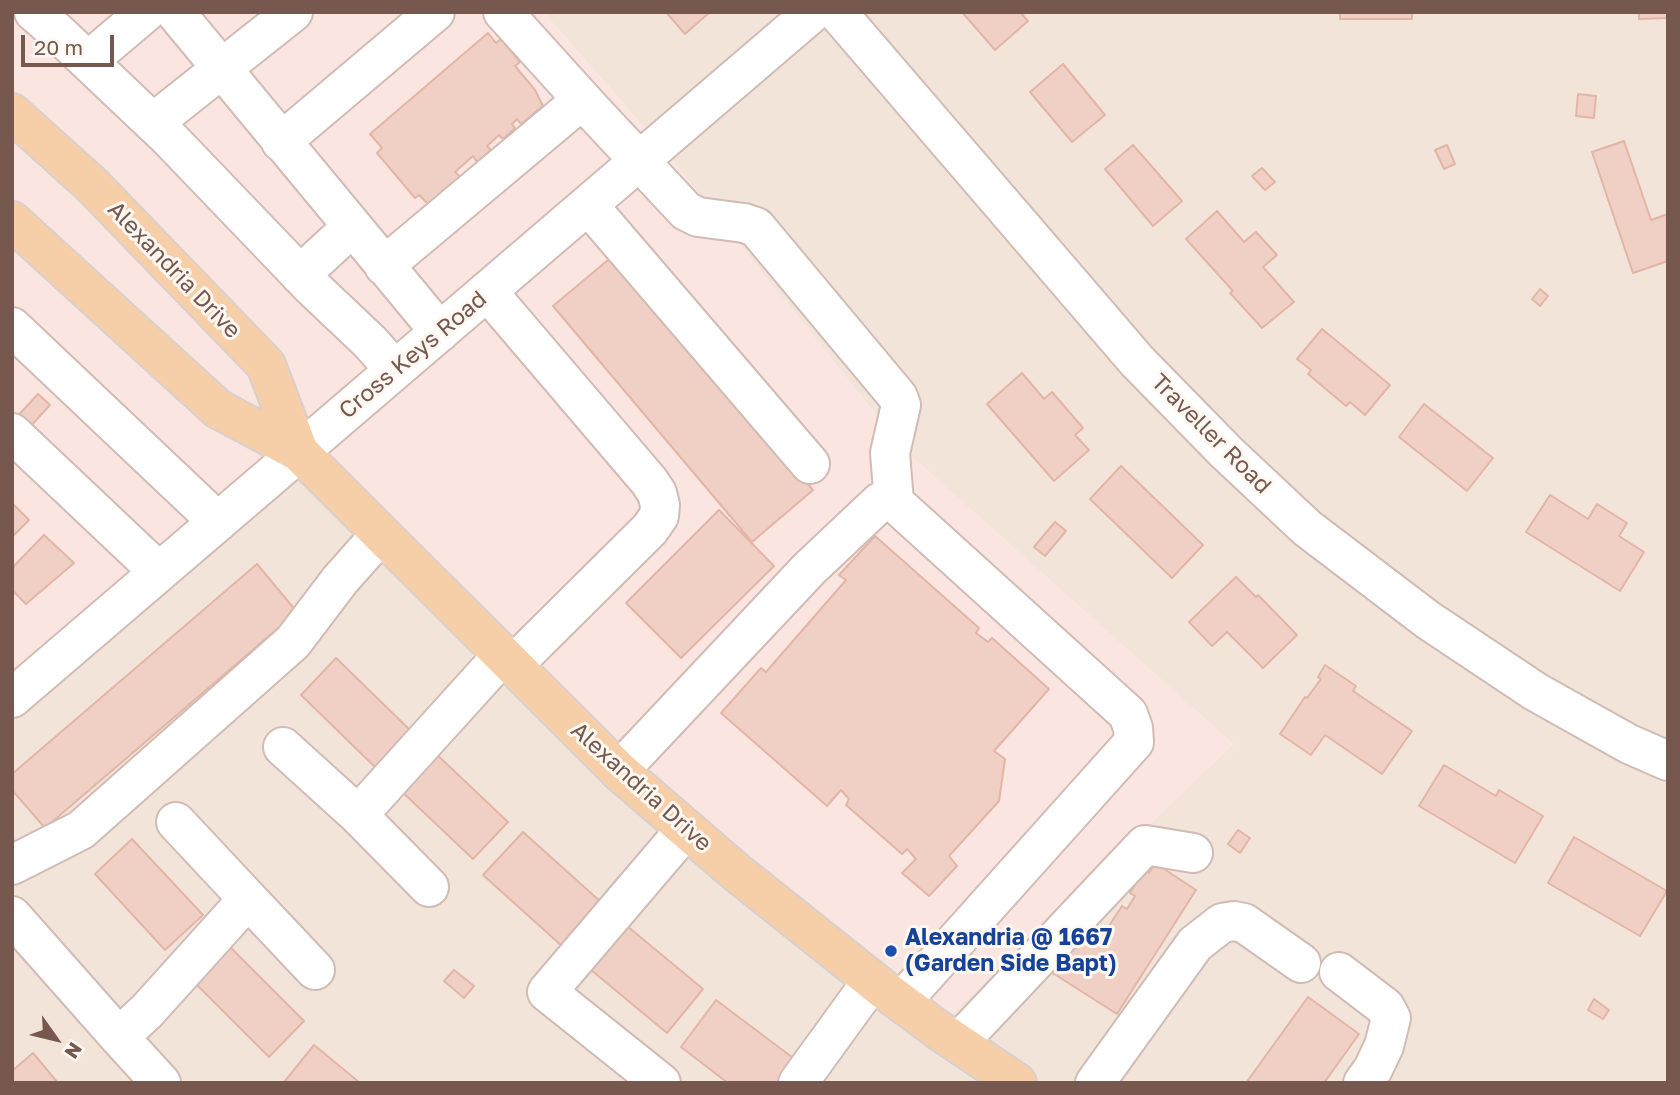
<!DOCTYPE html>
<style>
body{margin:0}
#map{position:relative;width:1680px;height:1095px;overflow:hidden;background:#fcf3ec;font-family:"Golos Text",sans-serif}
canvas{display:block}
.frame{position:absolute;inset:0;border:14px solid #76584f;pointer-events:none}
.north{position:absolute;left:21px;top:1004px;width:70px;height:70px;-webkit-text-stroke:5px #fef8f2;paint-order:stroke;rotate:124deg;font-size:19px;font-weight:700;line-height:28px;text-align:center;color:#76584f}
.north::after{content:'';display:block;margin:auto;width:24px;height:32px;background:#76584f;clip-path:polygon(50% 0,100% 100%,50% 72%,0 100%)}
.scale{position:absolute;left:21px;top:35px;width:93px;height:32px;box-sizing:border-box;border:4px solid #76584f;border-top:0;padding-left:9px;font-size:21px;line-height:24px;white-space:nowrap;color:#76584f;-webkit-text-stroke:5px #fef8f2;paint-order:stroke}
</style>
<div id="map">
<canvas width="1680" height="1095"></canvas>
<div class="frame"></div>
<div class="north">N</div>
<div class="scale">20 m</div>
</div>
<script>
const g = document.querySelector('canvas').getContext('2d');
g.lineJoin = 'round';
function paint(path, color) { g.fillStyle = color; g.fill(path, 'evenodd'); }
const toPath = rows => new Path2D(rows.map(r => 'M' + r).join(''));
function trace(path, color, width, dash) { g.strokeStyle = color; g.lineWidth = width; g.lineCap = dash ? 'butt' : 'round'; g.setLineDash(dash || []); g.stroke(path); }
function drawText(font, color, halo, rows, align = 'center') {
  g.font = font + ' "Golos Text",sans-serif'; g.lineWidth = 6; g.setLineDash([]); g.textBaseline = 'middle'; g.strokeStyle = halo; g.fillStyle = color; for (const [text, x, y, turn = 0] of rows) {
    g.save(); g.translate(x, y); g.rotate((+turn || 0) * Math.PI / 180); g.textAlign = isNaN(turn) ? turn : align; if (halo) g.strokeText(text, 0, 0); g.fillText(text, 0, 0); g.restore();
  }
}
paint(toPath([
 [543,12,1668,12,1668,1083,12,1083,12,698,299,452,903,448,659,144]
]), '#f3e4da');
paint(toPath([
 [12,12,543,12,659,144,903,448,1234,744,937,1029,883,989,299,453,12,698]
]), '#fbe5e0');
const building = toPath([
 [666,12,710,12,685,34,666,12],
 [962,12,1020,12,1028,21,995,50,962,12],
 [1340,12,1412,12,1412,19,1340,19,1340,12],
 [1639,12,1668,12,1668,18,1639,19,1639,12],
 [488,33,496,43,501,39,520,62,515,66,535,90,543,106,521,124,517,119,512,124,515,128,503,139,499,135,487,146,491,150,477,162,473,156,455,172,460,177,428,204,419,195,415,198,377,153,382,148,370,134,488,33],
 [1063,64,1105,115,1072,142,1030,92,1063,64],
 [1578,94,1596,96,1594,118,1576,116,1578,94],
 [1624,141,1651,220,1668,214,1668,261,1633,273,1592,152,1624,141],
 [1133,145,1182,201,1153,226,1105,169,1133,145],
 [1447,145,1455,164,1444,169,1435,150,1447,145],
 [1262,168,1275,182,1265,190,1252,176,1262,168],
 [1217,211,1244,242,1256,232,1277,255,1263,267,1294,302,1262,328,1230,293,1233,291,1186,239,1217,211],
 [614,255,813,490,752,542,553,306,614,255],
 [1540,289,1548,296,1540,306,1532,299,1540,289],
 [1322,329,1390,385,1365,415,1350,402,1346,406,1308,374,1311,370,1297,359,1322,329],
 [1022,373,1044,399,1052,392,1083,428,1075,435,1089,450,1054,481,987,404,1022,373],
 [38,394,50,405,28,429,16,418,38,394],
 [1424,404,1493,458,1467,491,1399,437,1424,404],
 [1121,466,1203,545,1172,578,1090,499,1121,466],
 [1550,495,1588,519,1597,504,1627,523,1619,536,1644,552,1620,591,1526,532,1550,495],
 [12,503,29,520,12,537,12,503],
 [719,510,774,566,681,658,626,603,719,510],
 [1055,522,1066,531,1045,556,1034,547,1055,522],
 [44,535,74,563,26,604,12,590,12,568,44,535],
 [875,536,979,628,976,633,988,642,992,638,1049,689,994,751,1005,759,999,801,949,856,957,866,929,896,902,873,916,859,907,849,902,854,846,805,849,799,841,790,827,806,721,713,761,668,766,672,846,580,839,575,875,536],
 [257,564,297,612,45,828,12,790,12,774,257,564],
 [1236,577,1256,597,1258,595,1297,635,1263,668,1227,632,1212,646,1189,622,1236,577],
 [336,658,411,731,375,767,301,695,336,658],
 [1325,665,1356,686,1353,691,1412,731,1382,774,1325,735,1311,755,1280,734,1305,697,1307,698,1321,679,1318,677,1325,665],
 [433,751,508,822,473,859,398,788,433,751],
 [1444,765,1496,796,1499,790,1543,816,1515,863,1419,806,1444,765],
 [1238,830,1250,838,1240,853,1228,844,1238,830],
 [523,832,602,903,563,947,483,875,523,832],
 [1574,837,1667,891,1640,936,1548,883,1574,837],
 [132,839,203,915,165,950,95,874,132,839],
 [1155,863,1196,890,1117,1014,1051,972,1080,926,1105,942,1111,932,1107,929,1122,906,1127,909,1135,896,1130,893,1144,870,1149,873,1155,863],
 [621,921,703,989,667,1033,585,965,621,921],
 [227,944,304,1021,269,1057,192,980,227,944],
 [454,970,474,986,464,998,444,981,454,970],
 [1308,997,1359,1034,1324,1083,1246,1083,1308,997],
 [1594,999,1609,1010,1603,1019,1588,1010,1594,999],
 [716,1000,801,1064,787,1083,728,1083,681,1047,716,1000],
 [314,1045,360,1083,287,1083,285,1081,314,1045],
 [33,1053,58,1083,12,1083,12,1071,33,1053]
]);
paint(building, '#f0d0c5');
trace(building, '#e2b5a6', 2);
const minor = toPath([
 [34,12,57,32,169,138,312,287,370,342,395,370],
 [175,12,440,332],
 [503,12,589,107,686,211,698,217,744,223,756,227,898,397,901,405,890,453,894,502],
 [837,12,1137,361,1226,452,1307,528,1428,620,1536,692,1629,744,1668,761],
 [88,61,146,12],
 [153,123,293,12],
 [281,142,435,12],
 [588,205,810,464],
 [384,266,582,100],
 [300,275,352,227],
 [487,291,649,481,657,493,660,505,659,516,650,529,513,665],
 [12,327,218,522],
 [12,433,159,572],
 [12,698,813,12],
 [283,747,358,815],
 [619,771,809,569,880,502,894,502,1128,714,1133,728,1134,742,901,1002],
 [176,822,248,899],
 [12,865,81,830,293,642,340,580,380,535],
 [429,887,358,815,502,656],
 [12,916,119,1037,161,1083],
 [1339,972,1385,1007,1391,1018,1384,1046,1373,1069,1363,1083],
 [119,1037,147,1011,248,899,315,970],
 [958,1043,1145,845,1193,853],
 [661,1083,547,992,686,829],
 [798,1083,872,981],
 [1095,1083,1195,944,1222,923,1234,921,1244,923,1301,963]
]);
const major = toPath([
 [12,113,92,185,266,365,299,452],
 [12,221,218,409,299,452,619,771,736,872,883,989,937,1029,1017,1083]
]);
trace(minor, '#d0bcb4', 42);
trace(major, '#d9d0ce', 42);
trace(minor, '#fff', 38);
trace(major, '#f6cfa9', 38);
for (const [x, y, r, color] of [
 [891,951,7,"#1a4fb4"]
]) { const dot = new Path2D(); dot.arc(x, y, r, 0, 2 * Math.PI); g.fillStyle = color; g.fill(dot); trace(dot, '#fef8f2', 2.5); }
drawText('23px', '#76584f', '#fef8f2', [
 ["Alexandria Drive",174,270,46],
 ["Cross Keys Road",413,355,-40],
 ["Traveller Road",1211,434,45],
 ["Alexandria Drive",641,787,42]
]);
drawText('bold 23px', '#164399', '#fef8f2', [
 ["Alexandria @ 1667",905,938],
 ["(Garden Side Bapt)",905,964]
], 'left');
</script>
